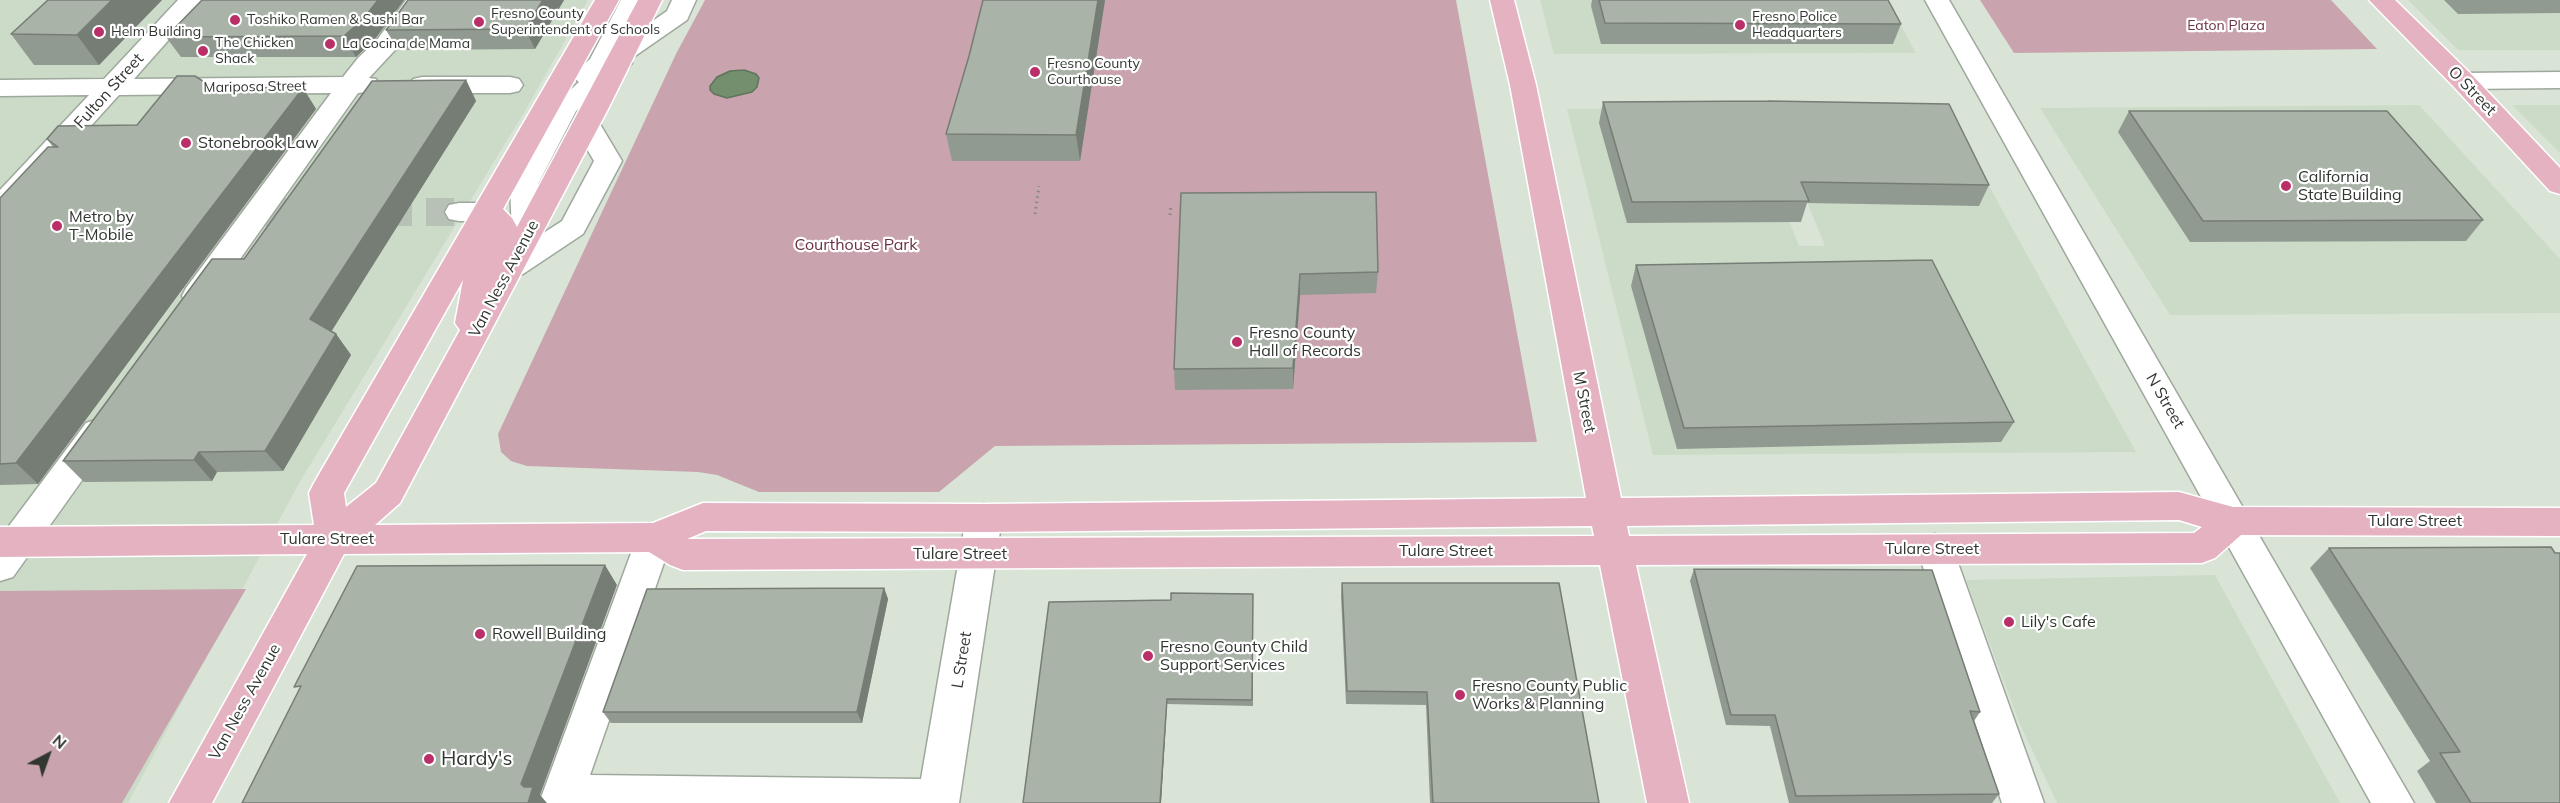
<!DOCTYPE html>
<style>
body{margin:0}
#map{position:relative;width:2560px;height:803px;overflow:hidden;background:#d9e4d7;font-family:Mulish,sans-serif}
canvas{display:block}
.north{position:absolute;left:18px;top:725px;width:60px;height:60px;-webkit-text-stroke:4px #fff;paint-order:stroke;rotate:41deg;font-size:16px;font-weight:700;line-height:24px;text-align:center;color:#313631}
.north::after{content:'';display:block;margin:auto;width:21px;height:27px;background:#313631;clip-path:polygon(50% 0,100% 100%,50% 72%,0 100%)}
</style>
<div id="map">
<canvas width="2560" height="803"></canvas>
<div class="north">N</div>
</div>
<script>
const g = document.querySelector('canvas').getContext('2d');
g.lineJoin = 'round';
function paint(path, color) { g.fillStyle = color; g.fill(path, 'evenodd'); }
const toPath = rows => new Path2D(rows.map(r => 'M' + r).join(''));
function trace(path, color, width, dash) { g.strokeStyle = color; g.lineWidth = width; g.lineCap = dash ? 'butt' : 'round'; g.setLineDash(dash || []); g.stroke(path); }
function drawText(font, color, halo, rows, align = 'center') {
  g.font = font + ' Mulish,sans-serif'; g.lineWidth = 4.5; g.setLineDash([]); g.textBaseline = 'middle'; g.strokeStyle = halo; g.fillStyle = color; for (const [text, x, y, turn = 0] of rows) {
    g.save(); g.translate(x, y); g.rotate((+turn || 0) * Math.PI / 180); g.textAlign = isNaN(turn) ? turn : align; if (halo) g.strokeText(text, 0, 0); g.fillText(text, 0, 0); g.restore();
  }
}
paint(toPath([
 [0,0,588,0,526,109,298,485,128,803,0,803],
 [1540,0,1887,0,1916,53,1554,54],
 [2408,0,2560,0,2560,50,2458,50],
 [2419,105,2560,259,2560,313,2170,315,2040,108],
 [2512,105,2560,105,2560,153],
 [1745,108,1799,246,1825,246,1769,108,1946,108,2136,452,1653,455,1567,109],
 [2215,575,2340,803,2057,803,2019,722,1966,580]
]), '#cbdbc8');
paint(toPath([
 [705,0,1456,0,1537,442,995,446,939,492,759,492,717,475,698,472,527,466,511,461,501,452,498,434,676,54],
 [1980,0,2331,0,2377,49,2014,53],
 [246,589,122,803,0,803,0,591]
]), '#c9a4ae');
const water = toPath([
 [744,70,756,74,759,78,757,87,752,92,727,98,714,94,710,90,710,86,717,77,730,71,744,70]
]);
paint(water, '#738f6e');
trace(water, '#5f745c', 1.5);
trace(toPath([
 [258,212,459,212]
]), '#b7c1b6', 28, [28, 14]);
const minor = toPath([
 [178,0,204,0,134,79,343,77,358,58,377,40,406,0,431,0,395,50,369,78,376,79,380,85,376,91,358,93,208,304,197,307,186,304,182,296,186,288,331,93,119,95,10,215,0,217,0,190,89,95,0,96,0,80,104,79,178,0],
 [621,0,645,0,625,40,667,11,672,0,696,0,687,20,635,56,629,58,632,63,628,68,576,111,538,184,542,234,562,221,594,161,573,125,577,119,587,117,597,119,622,161,583,234,523,274,512,277,501,274,497,267,501,260,525,244,517,242,512,235,510,184,552,107,579,82,572,76,590,59,621,0],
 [1925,0,1949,0,2414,803,2371,803,1925,0],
 [2560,72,2560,88,2463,89,2454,87,2450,81,2454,75,2463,73,2560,72],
 [422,77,510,77,519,79,523,85,519,91,510,93,422,93,413,91,409,85,413,79,422,77],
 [459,203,485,203,495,205,499,212,495,219,485,221,459,221,449,219,445,212,449,205,459,203],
 [98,419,110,423,115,432,110,441,13,577,0,581,0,538,86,423,98,419],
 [984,504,997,508,1002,518,959,803,539,803,637,537,642,527,655,523,668,527,673,537,590,775,921,779,966,518,971,508,984,504],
 [1935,534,1948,539,1953,549,2044,803,2002,803,1917,549,1922,539,1935,534]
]);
const major = toPath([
 [595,0,619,0,503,209,512,218,517,227,638,0,662,0,609,107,400,503,375,525,653,523,703,503,984,504,1586,498,1510,85,1490,0,1514,0,1536,85,1621,498,2179,492,2233,507,2560,508,2560,536,2241,535,2215,558,2202,563,1636,565,1689,803,1647,803,1600,565,683,570,670,565,649,552,344,554,212,803,169,803,307,554,0,557,0,527,314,525,309,493,314,483,595,0],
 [463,280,455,323,460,330,376,483,346,507,344,493,463,280],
 [2179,520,2202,527,2194,533,1629,536,1627,526,2179,520],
 [1592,526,1594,536,687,539,706,531,984,532,1592,526],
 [2369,0,2395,0,2472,75,2560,168,2560,194,2550,191,2454,87,2369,0]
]);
trace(minor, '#9ea89c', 3);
trace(major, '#fff', 3);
trace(toPath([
 [1035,214,1039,186],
 [1170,215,1171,204]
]), '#828981', 3, [1.5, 4]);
paint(minor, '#fff');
paint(major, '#e5b2c2');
paint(toPath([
 [162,0,99,65,34,65,11,34],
 [202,0,404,0,375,39,356,57,181,57,166,37],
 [408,0,564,0,535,49,398,50,386,30],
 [983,0,1105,0,1080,161,952,161,946,134,969,56],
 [1592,0,1888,0,1901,24,1893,44,1601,44,1591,6],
 [2444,0,2560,0,2560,13,2458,14],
 [466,80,476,101,331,331,336,334,351,355,283,471,217,472,212,481,84,482,63,461,244,259],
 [212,87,303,88,316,109,38,484,0,485,0,198,53,147,47,139,137,125],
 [1603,102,1989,185,1979,206,1807,203,1801,222,1627,223,1599,123],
 [2129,111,2483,220,2466,241,2190,242,2118,132],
 [1181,193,1378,272,1376,293,1300,295,1293,389,1175,390,1174,369],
 [1636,265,2014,422,2001,442,1677,449,1631,286],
 [2329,548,2555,553,2560,803,2436,803,2417,771,2430,761,2310,568],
 [1694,569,1980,712,1974,721,1999,794,1992,803,1789,803,1770,726,1726,725,1690,581],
 [1342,583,1599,803,1430,803,1426,705,1346,704,1341,596],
 [884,588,888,599,862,723,611,723,603,712],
 [1253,594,1253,706,1167,704,1161,803,1023,803,1171,600]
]), '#919a90');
paint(toPath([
 [112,0,162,0,99,65,77,35],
 [378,0,404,0,375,39,356,57,344,36],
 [543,0,564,0,535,49,525,29],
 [1098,0,1105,0,1080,161,1076,135],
 [466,80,476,101,326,340,310,319],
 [303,88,316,109,38,484,16,463],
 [1300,274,1300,295,1293,389,1293,368],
 [336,334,351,355,283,471,265,451],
 [199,452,217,472,212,481,194,460],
 [605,565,617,585,540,795,547,803,528,803,521,784],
 [884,588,888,599,862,723,857,712],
 [1167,699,1167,704,1161,803,1160,803]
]), '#767d75');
const building = toPath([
 [48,0,112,0,77,35,11,34,48,0],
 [202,0,378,0,364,18,344,36,166,37,202,0],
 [408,0,543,0,525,29,386,30,408,0],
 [983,0,1098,0,1076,135,946,134,969,56,983,0],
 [1599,0,1888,0,1901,24,1605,23,1599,0],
 [177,76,195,76,212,87,303,88,16,463,0,464,0,198,48,147,58,147,47,139,58,126,137,125,177,76],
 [466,80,310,319,336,334,265,451,199,452,194,460,63,461,212,259,244,259,372,81,466,80],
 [1768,101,1949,104,1989,185,1801,182,1809,201,1632,202,1603,102,1768,101],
 [2129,111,2387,111,2483,220,2203,221,2129,111],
 [1376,192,1378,272,1300,274,1293,368,1174,369,1181,193,1376,192],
 [1932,260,2014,422,1684,428,1636,265,1932,260],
 [2551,547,2555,553,2560,553,2560,803,2471,803,2440,753,2460,752,2329,548,2551,547],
 [605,565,521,784,524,787,533,787,528,803,242,803,301,686,294,687,357,566,605,565],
 [1694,569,1932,570,1980,712,1970,711,1999,794,1796,796,1775,715,1731,715,1694,569],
 [1342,583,1559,583,1599,803,1433,803,1427,692,1347,691,1342,583],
 [884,588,857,712,603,712,647,589,884,588],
 [1171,593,1253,594,1252,700,1167,699,1160,803,1023,803,1049,602,1171,600,1171,593]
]);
paint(building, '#a9b3a7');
trace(building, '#767d75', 1.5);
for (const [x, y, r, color] of [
 [235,20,6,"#ba2f68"],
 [479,22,6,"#ba2f68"],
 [1740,25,6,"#ba2f68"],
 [99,32,6,"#ba2f68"],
 [330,44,6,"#ba2f68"],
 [203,51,6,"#ba2f68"],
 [1035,72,6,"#ba2f68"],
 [186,143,6,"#ba2f68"],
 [2286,186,6,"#ba2f68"],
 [57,226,6,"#ba2f68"],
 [1237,342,6,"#ba2f68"],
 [2009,622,6,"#ba2f68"],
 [480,634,6,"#ba2f68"],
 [1148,656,6,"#ba2f68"],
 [1460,695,6,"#ba2f68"],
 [429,759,6,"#ba2f68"]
]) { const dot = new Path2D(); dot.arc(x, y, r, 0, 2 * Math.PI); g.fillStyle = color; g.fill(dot); trace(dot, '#fff', 2); }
drawText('14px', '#313631', '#fff', [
 ["Fresno County",491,14],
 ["Superintendent of Schools",491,30],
 ["Fresno Police",1752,17],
 ["Headquarters",1752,33],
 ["Toshiko Ramen & Sushi Bar",247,20],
 ["Helm Building",111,32],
 ["The Chicken",215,43],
 ["Shack",215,59],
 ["La Cocina de Mama",342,44],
 ["Fresno County",1047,64],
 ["Courthouse",1047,80]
], 'left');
drawText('14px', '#6c3145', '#fff', [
 ["Eaton Plaza",2226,26]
]);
drawText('14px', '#313631', '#fff', [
 ["Mariposa Street",255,87,-1]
]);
drawText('16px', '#313631', '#fff', [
 ["Fulton Street",109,91,-48],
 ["O Street",2472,91,46],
 ["Van Ness Avenue",504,279,-62],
 ["N Street",2165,401,60],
 ["M Street",1584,402,79],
 ["Tulare Street",2415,521],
 ["Tulare Street",327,539],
 ["Tulare Street",1932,549],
 ["Tulare Street",1446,551],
 ["Tulare Street",960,554],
 ["L Street",962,660,-81],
 ["Van Ness Avenue",245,702,-61]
]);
drawText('16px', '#313631', '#fff', [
 ["Stonebrook Law",198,143],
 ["California",2298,177],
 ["State Building",2298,195],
 ["Metro by",69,217],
 ["T-Mobile",69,235],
 ["Fresno County",1249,333],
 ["Hall of Records",1249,351],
 ["Lily's Cafe",2021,622],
 ["Rowell Building",492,634],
 ["Fresno County Child",1160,647],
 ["Support Services",1160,665],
 ["Fresno County Public",1472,686],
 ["Works & Planning",1472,704]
], 'left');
drawText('16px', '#6c3145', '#fff', [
 ["Courthouse Park",856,245]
]);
drawText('20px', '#313631', '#fff', [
 ["Hardy's",441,759]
], 'left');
</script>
